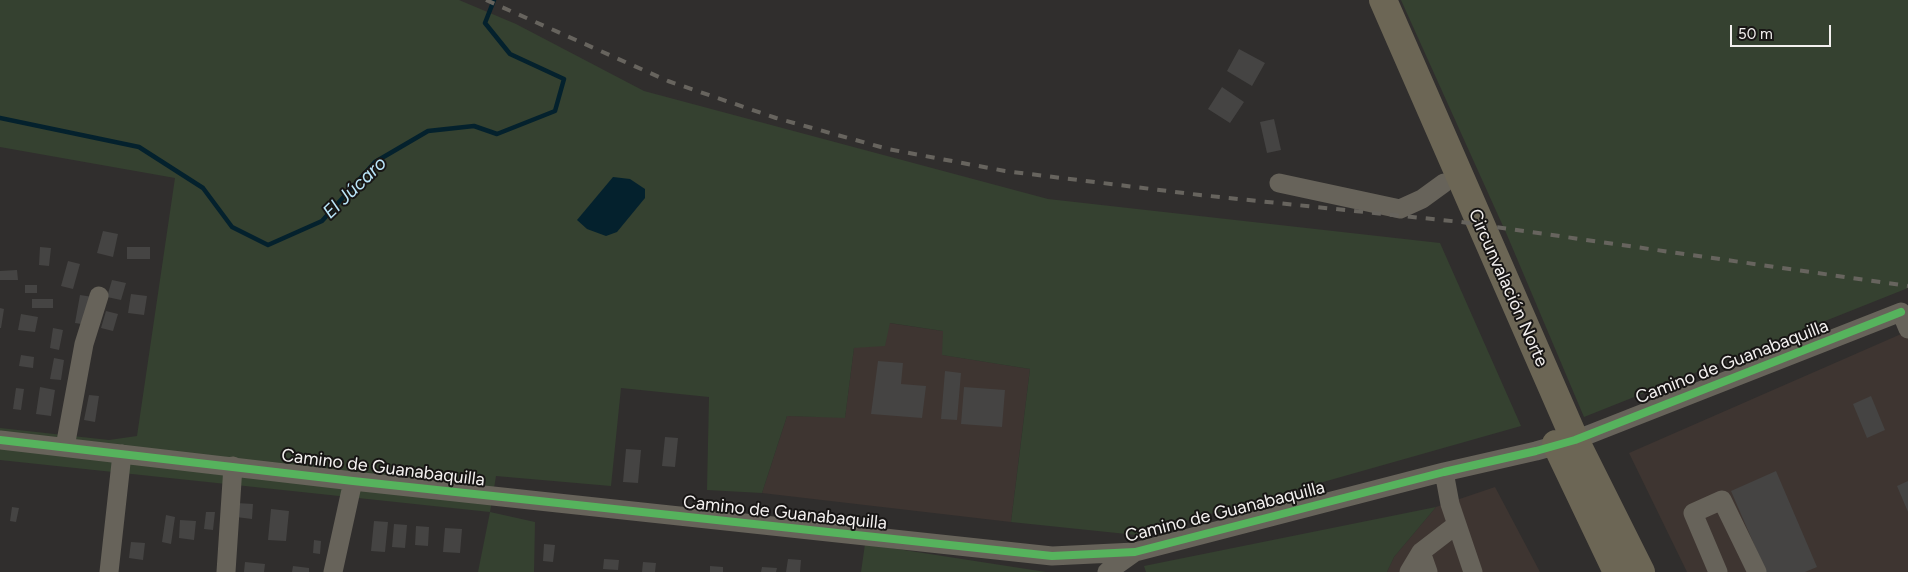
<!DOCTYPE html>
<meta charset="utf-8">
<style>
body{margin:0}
#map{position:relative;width:1908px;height:572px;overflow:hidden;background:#302e2d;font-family:Figtree,sans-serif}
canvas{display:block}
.scale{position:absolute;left:1730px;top:25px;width:101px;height:22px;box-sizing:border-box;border:2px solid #f3f0ef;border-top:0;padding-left:6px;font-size:15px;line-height:18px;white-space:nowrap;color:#f3f0ef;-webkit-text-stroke:4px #181615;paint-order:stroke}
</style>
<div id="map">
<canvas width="1908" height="572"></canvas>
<div class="scale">50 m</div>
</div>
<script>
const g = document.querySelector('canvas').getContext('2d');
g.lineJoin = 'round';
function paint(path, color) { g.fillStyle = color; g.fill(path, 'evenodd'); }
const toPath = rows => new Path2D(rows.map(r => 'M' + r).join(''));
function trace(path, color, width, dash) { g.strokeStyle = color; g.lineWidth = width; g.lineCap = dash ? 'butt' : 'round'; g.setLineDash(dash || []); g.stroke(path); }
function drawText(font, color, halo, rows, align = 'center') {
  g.font = font + ' Figtree,sans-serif'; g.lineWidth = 4; g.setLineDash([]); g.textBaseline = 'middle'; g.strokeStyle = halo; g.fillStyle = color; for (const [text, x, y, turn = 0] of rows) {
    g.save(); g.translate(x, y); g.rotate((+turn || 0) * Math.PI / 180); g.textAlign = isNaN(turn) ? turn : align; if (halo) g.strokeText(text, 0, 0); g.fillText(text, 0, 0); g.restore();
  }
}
paint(toPath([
 [889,323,943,331,943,355,1030,369,1011,522,762,493,787,416,845,417,854,348],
 [1908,331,1908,572,1687,572,1629,453],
 [1495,487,1540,572,1387,572,1394,557,1436,507]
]), '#3e3531');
paint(toPath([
 [0,0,459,0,516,24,644,91,1048,199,1440,243,1521,426,1136,535,1011,522,1030,369,942,355,943,331,890,323,885,346,854,348,845,418,787,416,762,493,707,490,709,397,621,388,611,486,496,476,490,512,535,522,534,572,478,572,490,512,0,460,0,428,109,440,137,436,175,178,0,147],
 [1401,0,1908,0,1908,288,1584,417,1507,235],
 [1436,507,1394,557,1387,572,1146,572,1144,566],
 [865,544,1046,572,861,572]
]), '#354130');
paint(toPath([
 [613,177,630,179,645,189,645,198,617,232,606,236,587,229,577,220]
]), '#04212d');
trace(toPath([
 [0,118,139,147,203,188,232,227,268,245,322,221,375,162,428,131,474,126,497,134,555,111,564,79,510,54,485,23,494,0]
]), '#04212d', 4.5);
paint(toPath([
 [1239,49,1265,63,1252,86,1227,71],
 [1222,87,1244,102,1230,123,1208,109],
 [1274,119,1281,150,1267,153,1260,122],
 [103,231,118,234,113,257,97,253],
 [40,247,51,248,49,266,39,265],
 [127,247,150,247,150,259,127,259],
 [68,261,80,264,73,289,61,286],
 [17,270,18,280,0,280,0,271],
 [112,280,126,283,121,300,107,297],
 [25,285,37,285,37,293,25,293],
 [131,294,147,296,144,315,128,313],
 [80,295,93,297,88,325,75,323],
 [32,299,53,299,53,308,32,308],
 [0,308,4,309,1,328,0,328],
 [106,311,118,314,113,331,101,328],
 [21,314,38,317,35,332,18,330],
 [53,328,63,330,59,350,50,348],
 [21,355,34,357,33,368,19,366],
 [54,358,64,360,61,380,50,379],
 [878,361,903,363,901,384,926,386,922,418,871,414],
 [945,371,961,373,957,420,941,419],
 [40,387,55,390,51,416,36,414],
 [964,387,1005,390,1002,427,961,424],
 [16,388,24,389,21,410,13,409],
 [89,395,99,396,95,422,84,420],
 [1871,396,1885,430,1867,438,1853,404],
 [665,437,678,438,675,467,662,466],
 [626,449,641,450,638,483,623,482],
 [1776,471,1817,567,1805,572,1766,572,1731,491],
 [1908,481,1908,512,1897,486],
 [237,503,253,504,252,519,236,517],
 [12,507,19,508,16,522,10,521],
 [271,509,289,511,286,541,268,540],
 [206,512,215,512,213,530,204,529],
 [166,515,175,517,171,544,162,542],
 [180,520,196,521,194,540,179,538],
 [374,521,388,522,385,552,371,551],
 [394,524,407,525,405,548,392,547],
 [416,526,429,527,428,546,415,545],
 [445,528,462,529,460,553,443,552],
 [314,540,321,541,320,554,313,553],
 [131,542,145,543,143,560,129,558],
 [544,544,555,545,553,562,543,561],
 [604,559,619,560,618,570,603,569],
 [788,559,801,560,800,572,786,572],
 [245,562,265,564,264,572,244,572],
 [643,562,656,563,655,572,642,572],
 [293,566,309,568,309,572,292,572],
 [710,566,723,567,723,572,710,572],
 [762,567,777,568,776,572,761,572]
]), '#454443');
trace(toPath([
 [1279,183,1400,209,1422,199,1444,183],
 [0,440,353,481,1052,556,1135,552,1444,472,1536,451,1575,440,1901,312,1908,329],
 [65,447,84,344,99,296],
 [1444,472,1450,504,1473,572],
 [1421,552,1428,572],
 [109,572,122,454],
 [226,572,233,466],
 [333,572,353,481],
 [1107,572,1135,552],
 [1409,572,1421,552,1456,525],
 [1718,572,1693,513,1722,500,1757,572]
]), '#67635a', 19);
trace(toPath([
 [1383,0,1575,440,1641,572],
 [1556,444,1617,572]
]), '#6c6655', 28);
trace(toPath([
 [486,0,668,81,776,118,888,149,1005,171,1200,195,1461,222,1908,286]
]), '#67645e', 4, [9, 9]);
trace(toPath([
 [0,440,353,481,1052,556,1135,552,1444,472,1536,451,1575,440,1901,312]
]), '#56b35d', 8);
drawText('18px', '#f3f0ef', '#181615', [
 ["Circunvalación Norte",1508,288,66],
 ["Camino de Guanabaquilla",1732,362,-21],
 ["Camino de Guanabaquilla",383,468,7],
 ["Camino de Guanabaquilla",1225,512,-14],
 ["Camino de Guanabaquilla",785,513,6]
]);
drawText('italic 19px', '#bae5f9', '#181615', [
 ["El Júcaro",355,188,-44]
]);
</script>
